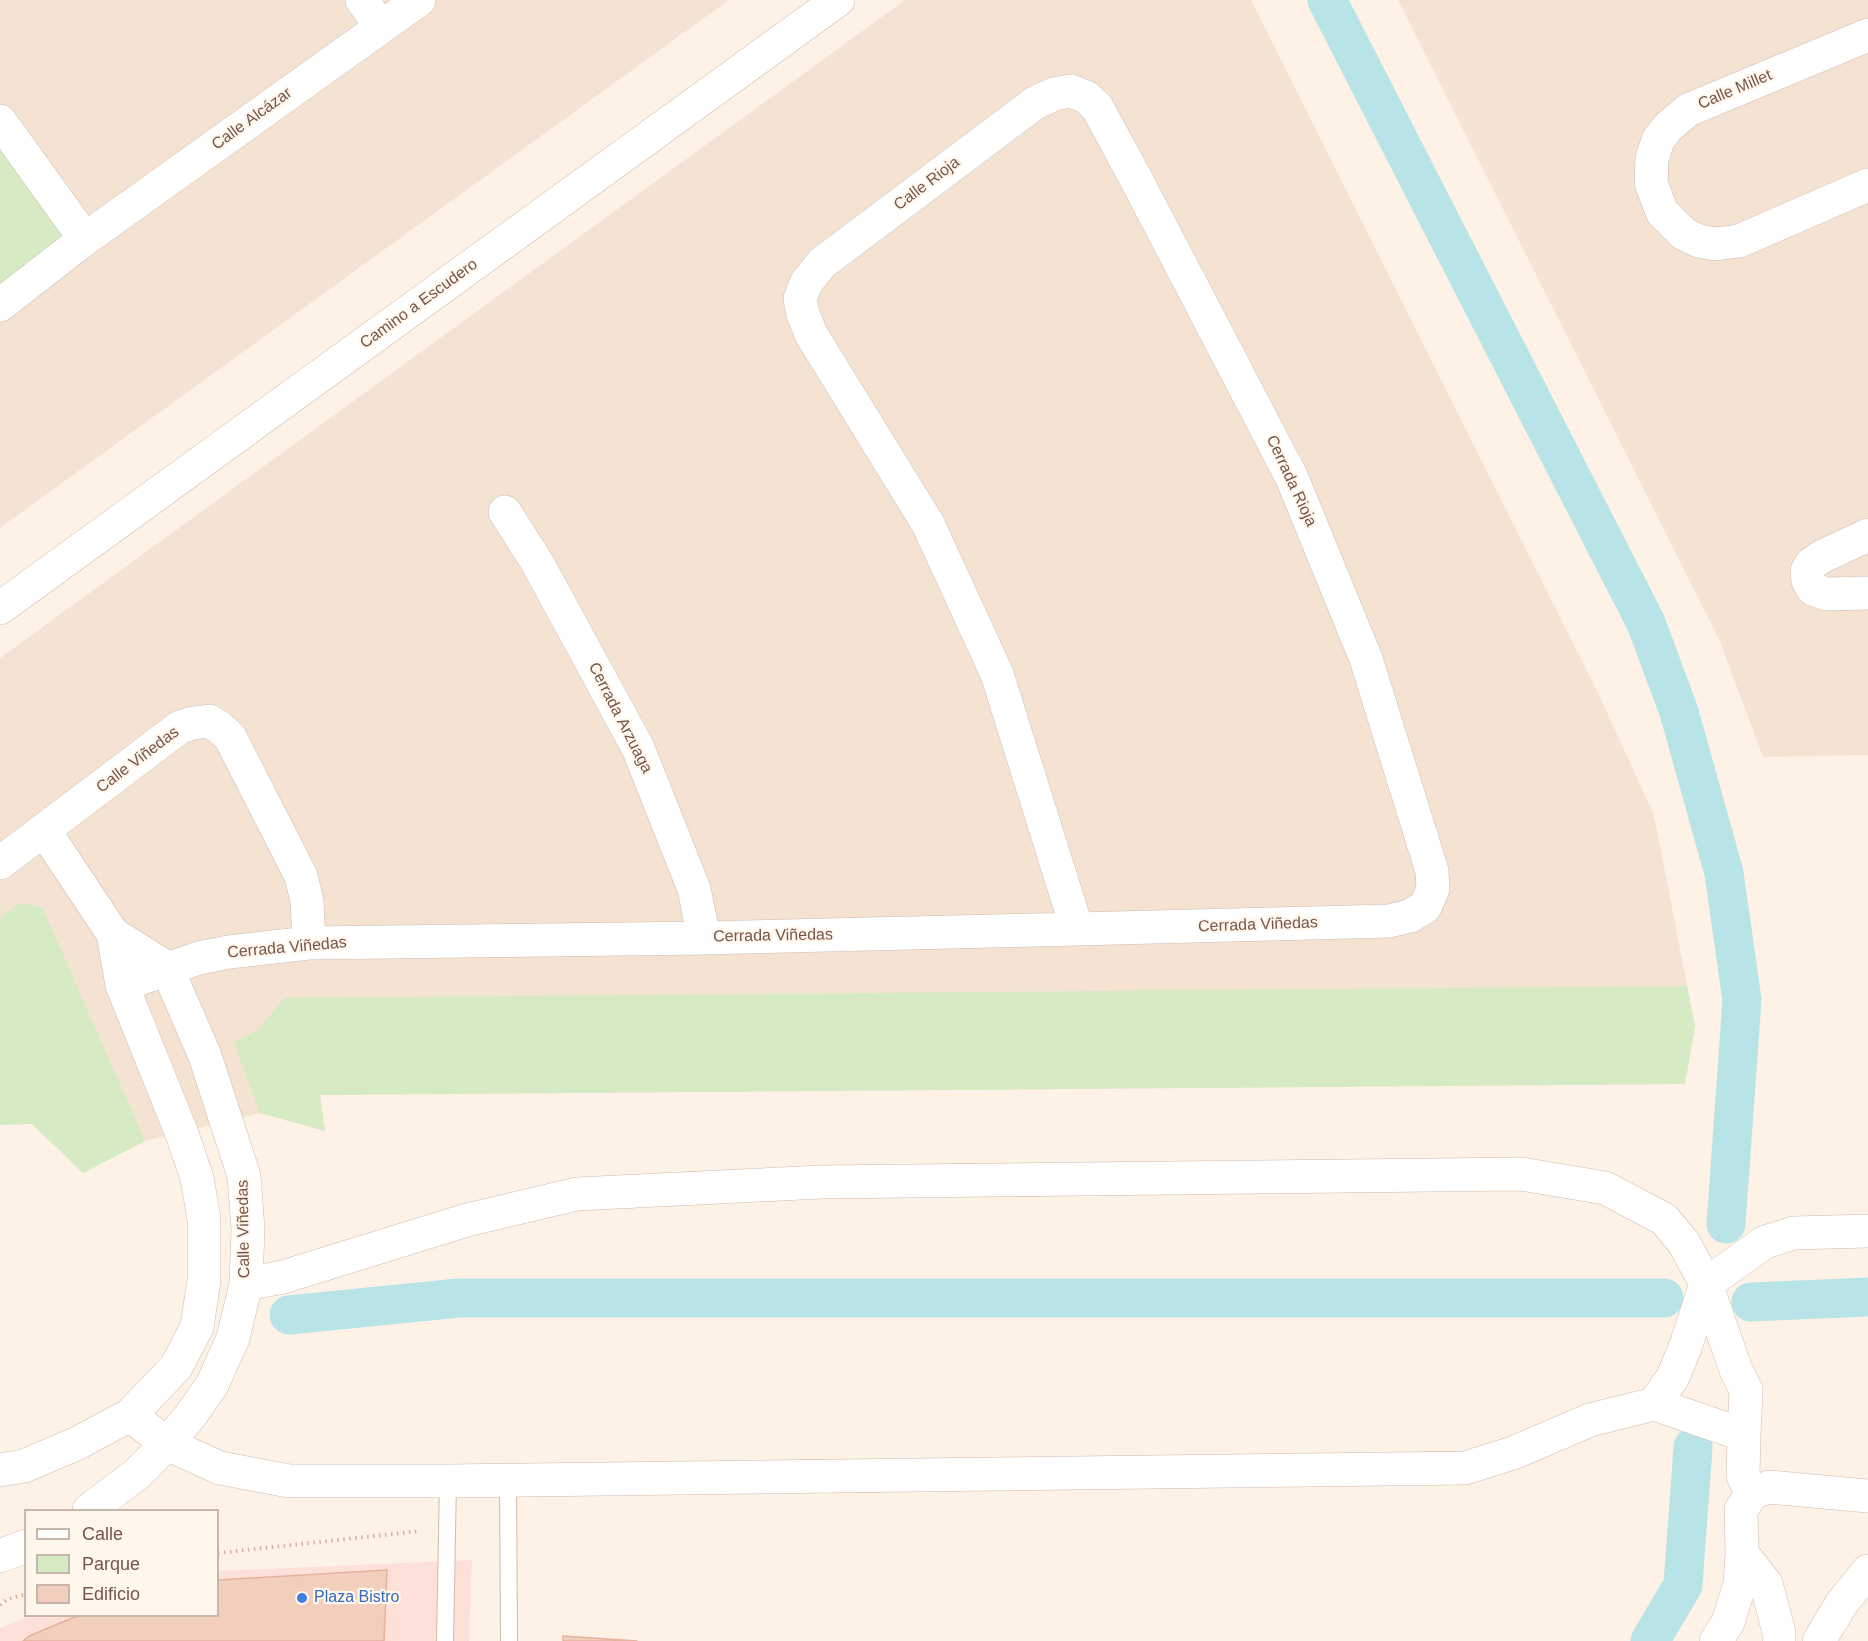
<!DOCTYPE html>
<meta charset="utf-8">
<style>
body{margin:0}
#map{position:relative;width:1868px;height:1641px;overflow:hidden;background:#fdf2e5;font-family:Arial,sans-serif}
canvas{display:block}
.legend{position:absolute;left:24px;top:1509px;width:195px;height:108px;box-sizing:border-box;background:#fff6ec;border:2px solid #c8b6ab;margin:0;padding:8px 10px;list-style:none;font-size:18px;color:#76564a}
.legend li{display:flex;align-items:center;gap:12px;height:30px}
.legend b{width:30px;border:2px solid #c8b6ab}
</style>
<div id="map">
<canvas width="1868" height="1641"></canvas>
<ul class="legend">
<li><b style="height:8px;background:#fff"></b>Calle</li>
<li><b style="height:16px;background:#d6eac3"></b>Parque</li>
<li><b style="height:16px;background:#f2cebc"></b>Edificio</li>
</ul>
</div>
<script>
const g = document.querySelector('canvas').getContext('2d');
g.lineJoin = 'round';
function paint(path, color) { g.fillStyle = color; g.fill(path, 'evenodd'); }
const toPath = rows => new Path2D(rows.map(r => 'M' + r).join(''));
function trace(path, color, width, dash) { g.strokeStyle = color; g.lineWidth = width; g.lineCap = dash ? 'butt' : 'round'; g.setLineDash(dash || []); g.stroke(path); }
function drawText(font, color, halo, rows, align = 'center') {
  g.font = font + ' Arial,sans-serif'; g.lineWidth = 4.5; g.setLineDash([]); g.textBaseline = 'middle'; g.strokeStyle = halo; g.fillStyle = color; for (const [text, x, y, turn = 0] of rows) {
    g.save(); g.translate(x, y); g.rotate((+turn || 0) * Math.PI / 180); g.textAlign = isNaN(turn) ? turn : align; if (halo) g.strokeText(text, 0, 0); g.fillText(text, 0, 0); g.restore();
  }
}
paint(toPath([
 [0,0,729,0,0,528],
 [905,0,1251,0,1600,697,1654,815,1695,1026,1685,1084,320,1095,325,1131,260,1113,145,1141,83,1173,32,1124,0,1125,0,658],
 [1398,0,1868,0,1868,755,1763,757,1719,639]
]), '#f4e3d3');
paint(toPath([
 [472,1560,469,1641,0,1641,0,1628,29,1616,218,1616,218,1571]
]), '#fde1d9');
paint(toPath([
 [0,132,73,235,0,288],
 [20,903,42,907,145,1141,83,1173,32,1124,0,1125,0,918],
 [1687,986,1695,1026,1685,1084,320,1095,325,1131,260,1113,234,1043,260,1028,284,998]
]), '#d6eac3');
trace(toPath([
 [1327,0,1646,623,1679,712,1724,873,1742,1000,1726,1224],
 [1751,1302,1868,1297],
 [289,1315,459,1298,1664,1298],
 [1650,1641,1683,1585,1693,1447]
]), '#b9e4e7', 39);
const building = toPath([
 [387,1570,384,1641,23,1641,29,1636,77,1616,218,1616,218,1580,387,1570],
 [563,1636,637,1641,563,1641,563,1636]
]);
paint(building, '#f2cebc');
trace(building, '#e5b39d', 1.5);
const service = toPath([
 [508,1480,509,1641],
 [445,1641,448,1481]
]);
const minor = toPath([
 [362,0,381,27],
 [1868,35,1688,110,1668,127,1658,140,1652,159,1651,183,1662,212,1684,234,1699,241,1715,244,1739,241,1868,185],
 [0,121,85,239],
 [0,305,85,239,419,0],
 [505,512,538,564,638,748,694,889,704,938],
 [1868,535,1821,557,1811,564,1807,571,1808,581,1813,589,1826,594,1868,593],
 [0,863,180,727,193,723,209,721,219,727,230,737,301,876,307,901,309,943],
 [122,985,199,958,229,952,309,943,704,938,1077,929,1389,921,1410,916,1425,907,1433,889,1432,871,1366,659,1292,478,1136,179,1097,107,1086,97,1071,91,1054,94,1035,103,822,263,806,283,800,299,803,314,811,334,928,524,997,674,1077,929],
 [246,1284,283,1277,467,1220,577,1194,821,1182,1521,1174,1605,1188,1664,1219,1684,1243,1706,1284,1736,1370,1746,1390,1744,1435],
 [1654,1404,1673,1377,1686,1345,1706,1284,1765,1242,1794,1233,1868,1231],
 [130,1415,167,1444,220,1468,289,1481,448,1481,1465,1468,1513,1453,1590,1420,1654,1404,1744,1435,1743,1476,1752,1493],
 [0,1470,24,1466,78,1443,130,1415,176,1367,197,1327,204,1280,204,1219,197,1178,182,1134,122,985,113,934,44,830],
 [89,1510,137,1474,167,1444,191,1415,212,1385,233,1338,246,1284,248,1229,244,1176,205,1056,167,968,113,934],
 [1742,1553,1766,1584,1773,1609,1779,1633,1779,1641],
 [0,1556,26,1546],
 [1716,1641,1728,1622,1740,1584,1742,1553,1741,1510,1752,1493,1769,1487,1868,1496],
 [1819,1641,1842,1603,1868,1571]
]);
const tertiary = toPath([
 [0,608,838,0]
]);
trace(service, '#d0baae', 18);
trace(minor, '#d0baae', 34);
trace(tertiary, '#d0baae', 34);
trace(toPath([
 [218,1553,420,1531],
 [0,1605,8,1599,26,1594]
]), '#d7b19f', 4, [1.5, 4.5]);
trace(service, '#fff', 16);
trace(minor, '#fff', 33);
trace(tertiary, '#fff', 33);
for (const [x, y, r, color] of [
 [302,1598,6,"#3f7fe0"]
]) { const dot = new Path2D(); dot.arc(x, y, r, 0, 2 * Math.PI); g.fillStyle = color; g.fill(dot); trace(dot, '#fff6ec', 2); }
drawText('16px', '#76564a', '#fff6ec', [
 ["Calle Millet",1735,90,-23],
 ["Calle Alcázar",252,119,-36],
 ["Calle Rioja",927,184,-37],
 ["Camino a Escudero",419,304,-36],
 ["Cerrada Rioja",1291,481,65],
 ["Cerrada Arzuaga",620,718,63],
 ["Calle Viñedas",138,760,-37],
 ["Cerrada Viñedas",1258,925,-2],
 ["Cerrada Viñedas",773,936,-1],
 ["Cerrada Viñedas",287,948,-5],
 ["Calle Viñedas",244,1229,-91]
]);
drawText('16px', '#366cbe', '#fff6ec', [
 ["Plaza Bistro",314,1598]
], 'left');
</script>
